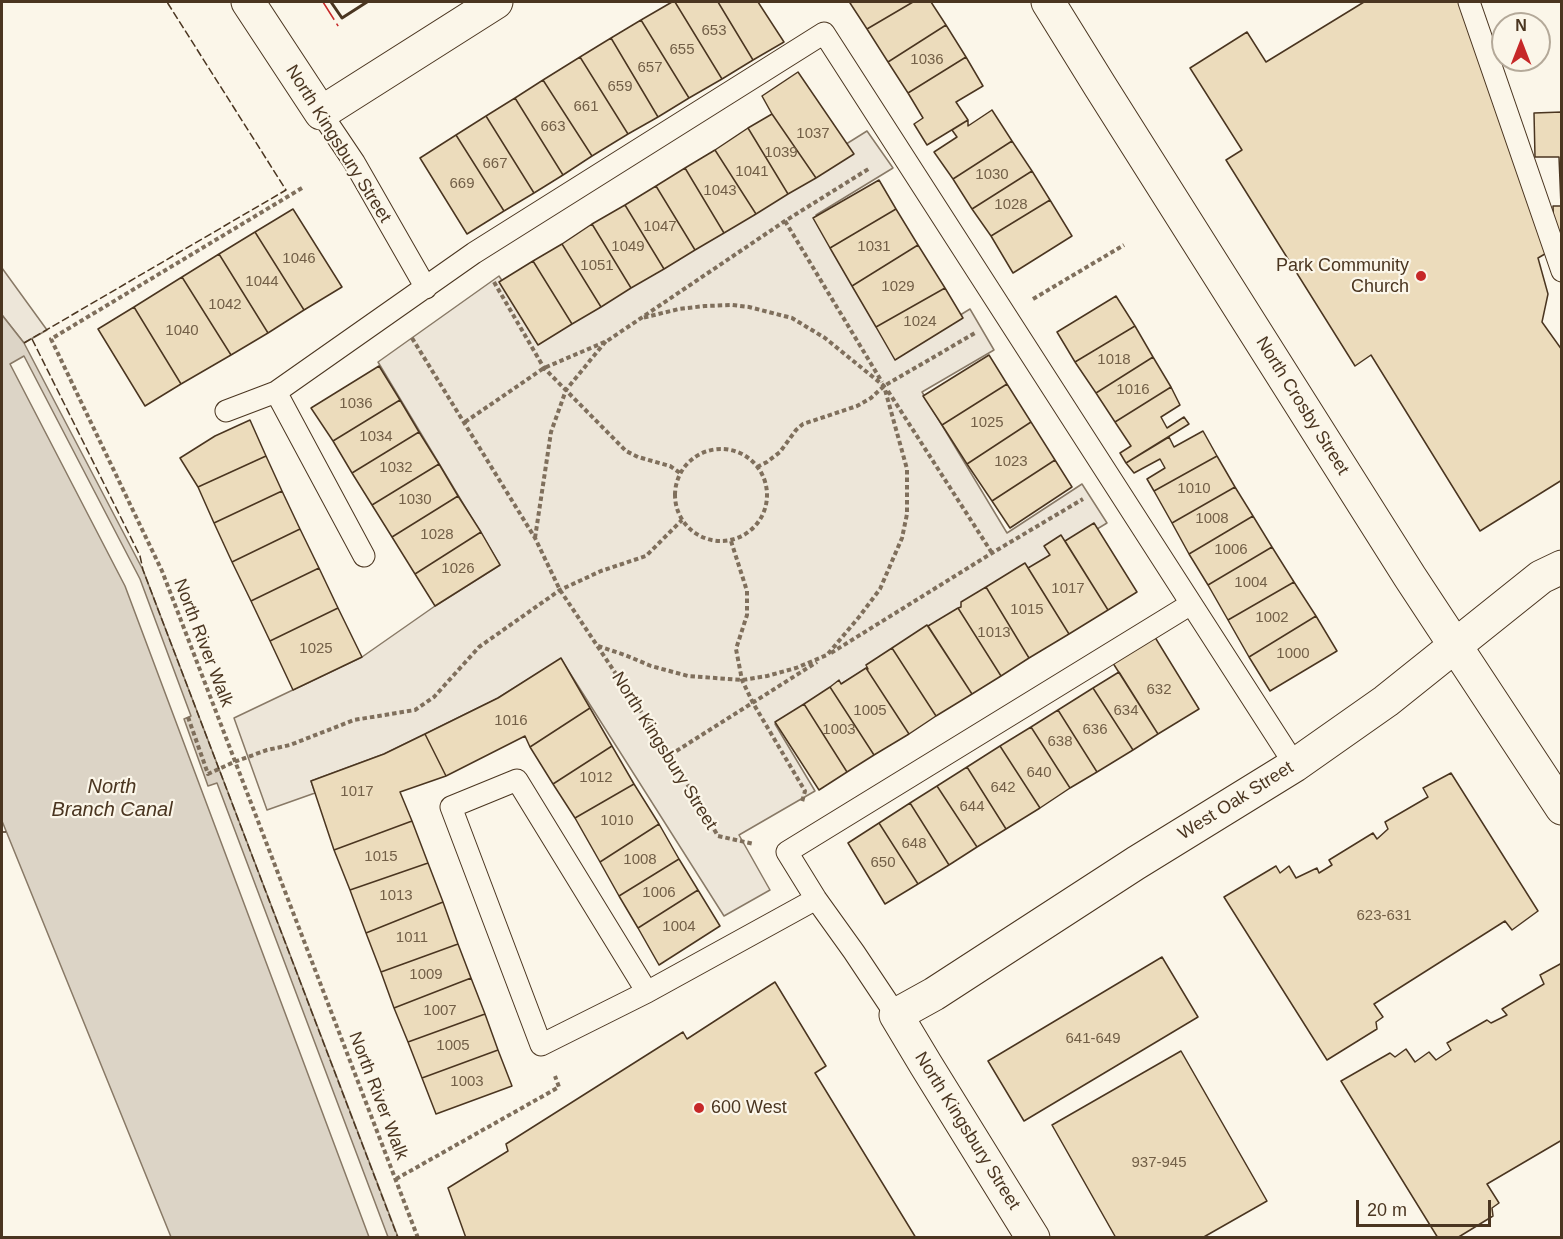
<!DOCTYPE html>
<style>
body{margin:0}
#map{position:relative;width:1563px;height:1239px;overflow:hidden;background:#fbf6e9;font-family:Helvetica,sans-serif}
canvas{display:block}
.frame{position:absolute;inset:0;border:3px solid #4a3520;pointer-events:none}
.north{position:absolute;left:1491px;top:12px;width:60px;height:60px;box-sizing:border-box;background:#fbf6e9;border:2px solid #b4a999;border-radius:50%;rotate:0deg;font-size:16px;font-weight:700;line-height:24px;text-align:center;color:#4a3520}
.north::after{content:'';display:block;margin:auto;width:21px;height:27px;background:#c62828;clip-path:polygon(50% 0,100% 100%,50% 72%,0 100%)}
.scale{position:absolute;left:1356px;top:1200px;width:135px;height:27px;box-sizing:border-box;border:3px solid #4a3520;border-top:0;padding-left:8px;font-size:18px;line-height:21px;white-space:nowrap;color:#4a3520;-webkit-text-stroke:4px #fbf6e9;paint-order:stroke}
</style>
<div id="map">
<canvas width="1563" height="1239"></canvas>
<div class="frame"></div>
<div class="north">N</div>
<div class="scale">20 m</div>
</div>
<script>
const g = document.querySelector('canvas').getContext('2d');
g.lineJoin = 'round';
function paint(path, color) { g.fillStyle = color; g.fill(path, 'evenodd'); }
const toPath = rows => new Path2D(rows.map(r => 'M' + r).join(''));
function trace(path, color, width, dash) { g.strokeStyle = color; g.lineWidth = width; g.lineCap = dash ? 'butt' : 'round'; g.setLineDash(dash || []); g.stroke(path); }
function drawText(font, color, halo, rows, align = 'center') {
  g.font = font + ' Helvetica,sans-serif'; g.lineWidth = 4.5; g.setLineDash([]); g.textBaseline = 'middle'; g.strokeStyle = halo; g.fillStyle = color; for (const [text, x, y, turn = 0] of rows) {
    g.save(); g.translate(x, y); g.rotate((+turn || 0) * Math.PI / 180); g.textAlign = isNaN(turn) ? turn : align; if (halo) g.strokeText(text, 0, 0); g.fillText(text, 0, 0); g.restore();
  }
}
const green = toPath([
 [867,131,893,168,816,215,895,355,970,309,994,350,922,392,1007,533,1082,484,1107,523,775,724,815,791,739,835,770,890,724,916,561,659,498,698,425,734,384,754,311,781,315,793,267,810,234,718,362,657,435,606,500,565,378,362,499,276,539,336,867,131],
 [2,268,47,330,24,343,2,315,2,268]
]);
paint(green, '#ede6d9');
trace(green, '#887966', 1.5);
const water = toPath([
 [2,315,24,343,143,570,398,1237,171,1237,2,821,2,315]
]);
paint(water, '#dcd4c6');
trace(water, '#887966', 1.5);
const pier = toPath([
 [24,356,140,579,191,716,184,719,208,786,217,783,388,1237,369,1237,125,586,10,364,24,356]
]);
paint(pier, '#fbf6e9');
trace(pier, '#887966', 1.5);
const building = toPath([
 [672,2,675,2,722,79,689,98,641,20,672,2],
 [675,2,718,2,753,60,722,79,675,2],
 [718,2,758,2,784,42,753,60,718,2],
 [852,2,913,2,867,29,850,3,852,2],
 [913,2,931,2,946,25,888,62,867,29,913,2],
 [1364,2,1466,2,1550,251,1538,258,1548,294,1542,322,1562,350,1562,480,1480,531,1371,355,1355,366,1226,160,1242,150,1190,68,1247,32,1266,62,1364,2],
 [641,20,689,98,658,117,611,38,641,20],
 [946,25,966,57,908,93,888,62,946,25],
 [611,38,658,117,628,134,580,57,611,38],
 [580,57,628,134,592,156,543,80,580,57],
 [966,57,983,86,956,102,968,120,927,145,914,124,923,118,908,93,966,57],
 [798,72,854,154,816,178,772,114,762,96,798,72],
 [543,80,592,156,563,175,515,98,543,80],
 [515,98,563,175,534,193,486,116,515,98],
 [992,110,1012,141,953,179,934,152,957,137,952,130,968,120,968,126,992,110],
 [1562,112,1562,206,1561,206,1559,157,1535,157,1534,113,1562,112],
 [772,114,816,178,788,194,748,128,772,114],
 [486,116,534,193,504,211,456,135,486,116],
 [748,128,788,194,756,214,715,150,748,128],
 [456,135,504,211,467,234,420,158,456,135],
 [1012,141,1032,171,972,209,953,179,1012,141],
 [715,150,756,214,724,233,685,168,715,150],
 [685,168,724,233,695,250,656,186,685,168],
 [1032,171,1050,200,991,236,972,209,1032,171],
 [879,180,896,209,830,248,813,218,879,180],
 [656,186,695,250,664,269,625,205,656,186],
 [1050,200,1072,236,1013,273,991,236,1050,200],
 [625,205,664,269,631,288,592,224,625,205],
 [1553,206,1562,206,1562,235,1554,236,1553,206],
 [293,209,342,287,304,310,255,232,293,209],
 [896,209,918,245,852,286,830,248,896,209],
 [592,224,631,288,601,307,562,244,592,224],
 [255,232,304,310,268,333,219,254,255,232],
 [562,244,601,307,572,324,533,261,562,244],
 [918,245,945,288,876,327,852,286,918,245],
 [219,254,268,333,231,355,182,277,219,254],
 [533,261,572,324,538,345,499,282,533,261],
 [182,277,231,355,181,384,134,307,182,277],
 [945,288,963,318,895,360,876,327,945,288],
 [1116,296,1135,326,1075,362,1057,332,1116,296],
 [134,307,181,384,145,406,98,329,134,307],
 [1135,326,1153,357,1096,393,1075,362,1135,326],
 [989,355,1007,384,942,425,923,396,989,355],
 [1153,357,1171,387,1115,422,1096,393,1153,357],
 [379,366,400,400,333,441,311,408,379,366],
 [1007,384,1031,422,967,464,942,425,1007,384],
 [1171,387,1180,405,1161,417,1167,428,1184,417,1189,424,1126,463,1120,453,1131,446,1115,422,1171,387],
 [400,400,419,432,352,473,333,441,400,400],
 [250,420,266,456,198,487,180,458,215,436,250,420],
 [1031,422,1055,460,992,501,967,464,1031,422],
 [1203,431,1217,456,1154,491,1147,479,1165,468,1160,459,1134,473,1126,463,1169,437,1174,447,1203,431],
 [419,432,439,464,372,505,352,473,419,432],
 [266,456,282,491,214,523,198,487,266,456],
 [1217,456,1235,487,1172,523,1154,491,1217,456],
 [1055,460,1072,487,1010,528,992,501,1055,460],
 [439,464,458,496,392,537,372,505,439,464],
 [1235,487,1253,516,1189,554,1172,523,1235,487],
 [282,491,300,529,232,562,214,523,282,491],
 [458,496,481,532,415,574,392,537,458,496],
 [1253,516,1272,547,1208,585,1189,554,1253,516],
 [1094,523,1137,592,1108,610,1065,541,1094,523],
 [300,529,319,568,251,601,232,562,300,529],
 [481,532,500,565,435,606,415,574,481,532],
 [1061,535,1108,610,1069,634,1028,568,1050,555,1044,546,1061,535],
 [1272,547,1294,582,1228,620,1208,585,1272,547],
 [1025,563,1069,634,1029,658,986,587,1025,563],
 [319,568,338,608,270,641,251,601,319,568],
 [1294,582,1316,616,1249,657,1228,620,1294,582],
 [986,587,1029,658,1001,676,958,608,961,607,961,602,986,587],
 [338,608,362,657,293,690,270,641,338,608],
 [958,608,1001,676,972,694,928,626,958,608],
 [1316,616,1337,651,1270,691,1249,657,1316,616],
 [927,625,972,694,936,716,892,648,927,625],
 [1153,634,1199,709,1158,734,1111,660,1153,634],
 [892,648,936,716,909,734,866,668,868,669,866,665,892,648],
 [561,658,590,708,530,747,525,736,446,776,425,734,498,698,561,658],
 [866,668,909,734,874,755,830,687,839,680,841,684,866,668],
 [1119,672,1158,734,1133,750,1093,688,1119,672],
 [830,687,874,755,847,772,804,704,830,687],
 [1093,688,1133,750,1097,772,1058,710,1093,688],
 [804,704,847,772,819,790,775,722,804,704],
 [590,708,612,746,553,784,530,747,590,708],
 [1058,710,1097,772,1070,788,1031,727,1058,710],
 [1031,727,1070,788,1040,808,1000,746,1031,727],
 [425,734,446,776,400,792,412,821,334,850,311,781,384,754,425,734],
 [612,746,634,784,575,818,553,784,612,746],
 [1000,746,1040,808,1006,829,967,767,1000,746],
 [967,767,1006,829,977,847,937,786,967,767],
 [1451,773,1538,911,1512,930,1505,921,1374,1004,1383,1017,1376,1022,1377,1029,1327,1060,1224,897,1276,866,1280,873,1289,866,1296,878,1317,868,1319,873,1332,865,1329,860,1373,833,1377,839,1388,829,1385,822,1428,797,1423,788,1451,773],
 [634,784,659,824,600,862,575,818,634,784],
 [937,786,977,847,949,865,910,803,937,786],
 [910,803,949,865,918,884,879,823,910,803],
 [412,821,428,863,350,890,334,850,412,821],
 [879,823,918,884,885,904,848,843,879,823],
 [659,824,679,859,619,896,600,862,659,824],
 [679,859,698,890,638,928,619,896,679,859],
 [428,863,443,902,366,933,350,890,428,863],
 [698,890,720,926,659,965,638,928,698,890],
 [443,902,458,944,381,972,366,933,443,902],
 [458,944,471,978,394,1008,381,972,458,944],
 [1162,957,1198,1017,1024,1121,988,1061,1162,957],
 [1562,963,1562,1140,1487,1184,1499,1203,1492,1208,1493,1216,1457,1238,1438,1238,1341,1081,1390,1053,1395,1057,1406,1049,1415,1062,1429,1052,1436,1060,1451,1050,1447,1043,1487,1020,1491,1023,1507,1015,1502,1009,1544,984,1540,975,1562,963],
 [471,978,485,1014,408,1042,394,1008,471,978],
 [775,982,826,1066,815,1073,916,1238,466,1238,448,1188,508,1151,506,1144,683,1032,687,1039,775,982],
 [485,1014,498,1050,422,1078,408,1042,485,1014],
 [498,1050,512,1086,436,1114,422,1078,498,1050],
 [1181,1051,1267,1201,1202,1238,1116,1238,1052,1125,1181,1051]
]);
paint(building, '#ecdcbc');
trace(building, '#4a3520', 1.5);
const service = toPath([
 [1469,2,1562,271],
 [321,113,354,162,426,288],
 [276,392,364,556],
 [226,411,276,392,474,253,824,33,1295,765],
 [647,992,517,780,451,807,541,1045,647,992,816,899],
 [896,1015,854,952,816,899,787,852,1191,604]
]);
const minor = toPath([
 [248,2,321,113,496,2],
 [1048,2,1100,86,1410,577,1562,808],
 [1033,1238,926,1065,896,1015,934,994,1136,863,1295,765,1386,701,1541,577,1562,567]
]);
trace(service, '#4a3520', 23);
trace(minor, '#4a3520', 35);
trace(toPath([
 [302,188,51,339,162,571,418,1238],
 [785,221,882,382],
 [494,282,544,368,626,451,638,457,670,466,680,473],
 [1033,299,1124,245],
 [412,338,535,538,560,590,670,755,718,836,754,844],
 [888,391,992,553],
 [465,422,544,368,607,341,785,221,870,168],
 '675 495a46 46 0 1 1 92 0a46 46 0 1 1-92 0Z',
 [757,467,767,462,780,452,796,430,803,424,857,406,871,398,884,386,975,333],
 [535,538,551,432,566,390,606,341],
 [731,541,747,591,747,615,736,649,742,680,753,703,805,791,802,802],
 [598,646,625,655,651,666,688,676,742,680,767,676,796,668,827,655,859,617,880,589,902,538,907,514,907,469,884,386,825,338,792,318,749,307,732,305,705,306,679,309,642,318],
 [831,653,992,553,1083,499],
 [188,717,208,774,234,762,267,750,290,745,354,720,415,710,434,697,479,647,560,590,601,571,646,556,682,520],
 [670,755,817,662],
 [396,1179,559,1087,555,1076]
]), '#7f6f5c', 4, [4.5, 3]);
trace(service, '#fbf6e9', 21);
trace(minor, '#fbf6e9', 33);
trace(toPath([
 [32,339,140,556,143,570,398,1238],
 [24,343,286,190,167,2],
 [2,832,6,832]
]), '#4a3520', 1.5, [8, 3]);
trace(toPath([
 [331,2,342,18,367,2]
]), '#4a3520', 3);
trace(toPath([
 [323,2,340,29]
]), '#c62828', 1.5, [21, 4.5, 3, 4.5]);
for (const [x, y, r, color] of [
 [1421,276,6,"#c62828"],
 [699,1108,6,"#c62828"]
]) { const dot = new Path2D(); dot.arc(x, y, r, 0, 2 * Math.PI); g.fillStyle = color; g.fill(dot); trace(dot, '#fbf6e9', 2); }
drawText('15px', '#725f47', null, [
 ["653",714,31],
 ["655",682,50],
 ["1036",927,60],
 ["657",650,68],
 ["659",620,87],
 ["661",586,107],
 ["663",553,127],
 ["1037",813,134],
 ["1039",781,153],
 ["667",495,164],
 ["1041",752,172],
 ["1030",992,175],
 ["669",462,184],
 ["1043",720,191],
 ["1028",1011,205],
 ["1047",660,227],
 ["1049",628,247],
 ["1031",874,247],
 ["1046",299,259],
 ["1051",597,266],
 ["1044",262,282],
 ["1029",898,287],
 ["1042",225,305],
 ["1024",920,322],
 ["1040",182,331],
 ["1018",1114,360],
 ["1016",1133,390],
 ["1036",356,404],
 ["1025",987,423],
 ["1034",376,437],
 ["1023",1011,462],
 ["1032",396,468],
 ["1010",1194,489],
 ["1030",415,500],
 ["1008",1212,519],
 ["1028",437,535],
 ["1006",1231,550],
 ["1026",458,569],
 ["1004",1251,583],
 ["1017",1068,589],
 ["1015",1027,610],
 ["1002",1272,618],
 ["1013",994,633],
 ["1025",316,649],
 ["1000",1293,654],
 ["632",1159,690],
 ["1005",870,711],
 ["634",1126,711],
 ["1016",511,721],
 ["1003",839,730],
 ["636",1095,730],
 ["638",1060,742],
 ["640",1039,773],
 ["1012",596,778],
 ["642",1003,788],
 ["1017",357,792],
 ["644",972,807],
 ["1010",617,821],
 ["648",914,844],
 ["1015",381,857],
 ["1008",640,860],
 ["650",883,863],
 ["1006",659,893],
 ["1013",396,896],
 ["623-631",1384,916],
 ["1004",679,927],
 ["1011",412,938],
 ["1009",426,975],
 ["1007",440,1011],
 ["641-649",1093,1039],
 ["1005",453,1046],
 ["1003",467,1082],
 ["937-945",1159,1163]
]);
drawText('18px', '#4a3520', '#fbf6e9', [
 ["North Kingsbury Street",338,144,58],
 ["North Crosby Street",1302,406,58],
 ["North River Walk",203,643,69],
 ["North Kingsbury Street",664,751,58],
 ["West Oak Street",1236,801,-32],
 ["North River Walk",378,1096,69],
 ["North Kingsbury Street",967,1131,58]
]);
drawText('18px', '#4a3520', '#fbf6e9', [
 ["Park Community",1409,266],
 ["Church",1409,287],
 ["600 West",711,1108,"left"]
], 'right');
drawText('italic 20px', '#4a3520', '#fbf6e9', [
 ["North",112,787],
 ["Branch Canal",112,810]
]);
</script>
